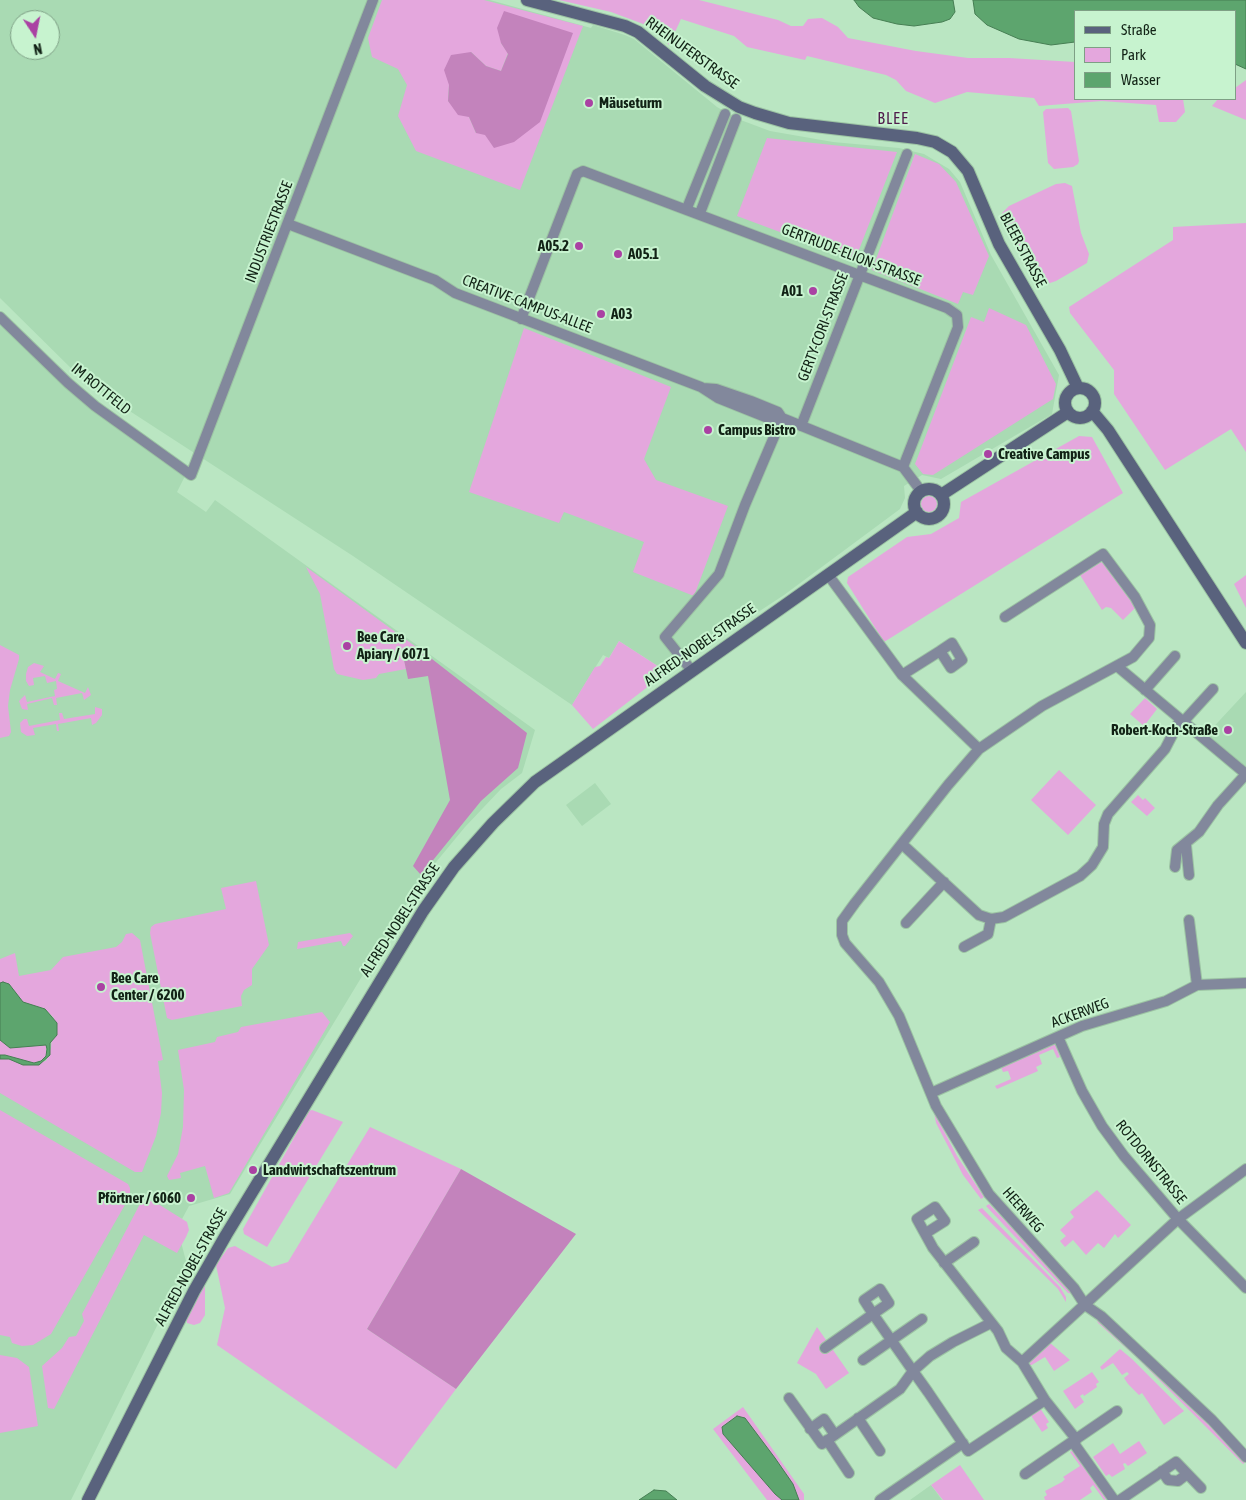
<!DOCTYPE html>
<meta charset="utf-8">
<style>
body{margin:0}
#map{position:relative;width:1246px;height:1500px;overflow:hidden;background:#bae6c2;font-family:"Asap Condensed",sans-serif}
canvas{display:block}
.legend{position:absolute;left:1074px;top:10px;width:162px;height:90px;box-sizing:border-box;background:#c7f3cf;border:1px solid #7e9f85;margin:0;padding:6px 9px;list-style:none;font-size:15px;color:#112215}
.legend li{display:flex;align-items:center;gap:10px;height:25px}
.legend b{width:25px;border:1px solid #7e9f85}
.north{position:absolute;left:10px;top:10px;width:50px;height:50px;box-sizing:border-box;background:#c7f3cf;border:1px solid #7e9f85;border-radius:50%;rotate:169deg;font-size:14px;font-weight:700;line-height:20px;text-align:center;color:#112215}
.north::after{content:'';display:block;margin:auto;width:18px;height:22px;background:#aa41a3;clip-path:polygon(50% 0,100% 100%,50% 72%,0 100%)}
</style>
<div id="map">
<canvas width="1246" height="1500"></canvas>
<ul class="legend">
<li><b style="height:6px;background:#59627d"></b>Straße</li>
<li><b style="height:14px;background:#e4a7dd"></b>Park</li>
<li><b style="height:14px;background:#5da56e"></b>Wasser</li>
</ul>
<div class="north">N</div>
</div>
<script>
const g = document.querySelector('canvas').getContext('2d');
g.lineJoin = 'round';
function paint(path, color) { g.fillStyle = color; g.fill(path, 'evenodd'); }
const toPath = rows => new Path2D(rows.map(r => 'M' + r).join(''));
function trace(path, color, width, dash) { g.strokeStyle = color; g.lineWidth = width; g.lineCap = dash ? 'butt' : 'round'; g.setLineDash(dash || []); g.stroke(path); }
function drawText(font, color, halo, rows, align = 'center') {
  g.font = font + ' "Asap Condensed",sans-serif'; g.lineWidth = 4; g.setLineDash([]); g.textBaseline = 'middle'; g.strokeStyle = halo; g.fillStyle = color; for (const [text, x, y, turn = 0] of rows) {
    g.save(); g.translate(x, y); g.rotate((+turn || 0) * Math.PI / 180); g.textAlign = isNaN(turn) ? turn : align; if (halo) g.strokeText(text, 0, 0); g.fillText(text, 0, 0); g.restore();
  }
}
paint(toPath([
 [0,0,490,0,591,28,593,25,625,35,634,39,717,107,738,119,770,131,833,142,899,148,924,154,949,169,960,182,991,255,1059,375,1052,414,941,479,922,475,904,486,905,498,900,509,784,595,667,672,619,641,609,658,603,655,572,705,353,556,85,382,0,298],
 [20,20,50,20,50,50,20,50],
 [0,323,64,386,185,476,177,492,206,512,215,500,535,730,522,773,501,789,465,827,432,867,401,912,230,1194,189,1206,182,1219,177,1216,175,1219,187,1265,71,1500,0,1500],
 [1246,692,1246,768,1206,735],
 [595,783,611,804,582,826,566,805],
 [931,1485,942,1500,910,1500]
]), '#a9dab3');
paint(toPath([
 [382,0,484,0,583,26,520,190,416,151,398,116,407,85,398,69,372,57,368,38],
 [572,33,476,133,469,117,448,101,449,85,471,52,486,66,501,71,508,53,501,43],
 [559,0,699,0,778,20,791,26,803,26,808,19,822,18,838,27,848,38,916,51,968,58,1009,58,1075,62,1075,99,1183,99,1185,112,1176,122,1159,122,1156,105,1102,101,1039,106,1034,98,967,92,935,103,906,91,896,80,886,75,807,56,805,60,747,47,734,36,681,19,669,45,664,39,646,25,611,12],
 [1246,80,1246,120,1212,106,1218,99,1235,99,1235,88],
 [1068,108,1071,111,1079,161,1078,164,1073,167,1054,169,1048,163,1043,112,1046,109],
 [767,138,897,152,855,260,737,216],
 [915,154,939,164,956,182,989,256,973,295,963,292,958,304,872,270],
 [1065,183,1072,186,1081,233,1089,254,1087,263,1056,281,1044,285,1038,284,1010,238,1001,219,1002,213,1009,206,1056,184],
 [1246,223,1246,452,1231,429,1165,470,1114,394,1114,370,1070,313,1069,307,1173,240,1173,227],
 [989,308,1026,325,1056,384,1053,399,933,475,923,474,915,464,971,317,984,322],
 [524,328,671,387,644,459,656,480,728,506,694,596,633,572,644,542,564,512,559,523,469,492],
 [1079,436,1092,437,1123,493,884,642,847,583,848,577,907,537,931,534,959,518,961,502],
 '921 504a8 8 0 1 1 16 0a8 8 0 1 1-16 0Z',
 [1099,562,1106,563,1136,607,1123,620,1111,608,1106,607,1102,610,1080,575],
 [306,567,423,652,403,655,406,669,379,674,376,678,363,680,337,674,334,669,320,594],
 [1246,575,1246,608,1234,584],
 [619,641,667,672,593,729,572,705,595,667,600,666,606,657,609,658],
 [0,645,19,655,19,659,10,690,8,706,11,732,9,736,0,738],
 [34,663,44,666,40,672,55,679,58,673,61,674,58,681,85,693,88,687,91,695,84,700,82,693,56,698,57,705,54,705,52,698,27,704,28,710,22,709,19,701,25,695,27,702,55,696,54,690,57,689,56,681,47,683,45,676,33,678,34,685,29,686,26,681,26,674,28,667],
 [1145,698,1157,709,1144,726,1130,714],
 [95,707,102,709,102,715,96,723,92,725,91,718,58,724,59,731,57,731,56,724,33,728,35,735,27,736,21,732,20,723,24,719,27,719,29,726,60,720,59,713,62,713,64,719,95,714],
 [1059,770,1096,805,1068,835,1031,800],
 [1138,795,1143,800,1145,798,1155,808,1147,816,1131,802],
 [256,881,269,945,252,969,252,985,244,990,241,996,242,1006,172,1020,167,1018,150,933,151,927,155,924,226,909,221,888],
 [132,933,140,940,163,1060,158,1061,162,1093,161,1113,156,1136,142,1172,135,1172,0,1093,0,1059,9,1059,23,1065,46,1061,51,1048,54,1018,45,1009,23,1002,9,984,0,983,0,959,15,953,19,976,51,970,63,957,116,947,122,942,126,934],
 [350,933,353,936,345,946,343,946,341,941,297,949,298,942],
 [322,1012,330,1022,229,1193,214,1198,205,1166,180,1173,181,1178,169,1180,167,1176,178,1154,183,1127,184,1090,178,1050,215,1042,217,1037,238,1032,241,1027],
 [0,1040,10,1048,46,1045,46,1056,41,1061,34,1063,0,1055],
 [1055,1044,1060,1057,1057,1058,1053,1049,1039,1055,1042,1064,1036,1067,1038,1071,997,1089,995,1086,1011,1079,1008,1071,1003,1072,1001,1067],
 [0,1110,128,1184,130,1188,130,1196,51,1334,33,1345,22,1346,12,1343,10,1337,0,1335],
 [312,1110,343,1122,267,1247,244,1234,243,1229,309,1111],
 [934,1112,957,1156,984,1197,981,1199,963,1175,936,1123],
 [370,1127,461,1169,367,1329,456,1389,396,1469,217,1345,225,1308,216,1265,228,1248,235,1246,272,1267,288,1262],
 [1097,1190,1131,1225,1118,1238,1115,1234,1104,1248,1098,1243,1086,1255,1073,1240,1065,1247,1060,1241,1066,1236,1060,1230,1074,1217,1070,1212],
 [147,1200,155,1202,187,1222,189,1230,186,1237,177,1253,144,1235,54,1409,48,1408,42,1366,62,1348,69,1337,76,1336,84,1321,82,1314,141,1202],
 [989,1204,1045,1262,1073,1294,1068,1293,986,1206],
 [982,1208,1060,1287,1066,1297,1066,1302,1058,1289,978,1210],
 [205,1283,205,1315,200,1323,194,1325,187,1323,186,1318],
 [1096,1318,1226,1440,1246,1462,1243,1464,1136,1357,1098,1323],
 [817,1327,849,1373,826,1389,816,1374,797,1363],
 [1049,1342,1070,1360,1054,1371,1045,1357,1030,1366,1029,1362],
 [1120,1349,1132,1359,1184,1411,1164,1425,1142,1393,1139,1395,1128,1384,1124,1378,1129,1374,1127,1372,1122,1375,1113,1363,1102,1370,1100,1367],
 [0,1355,17,1358,29,1367,38,1426,0,1433],
 [1092,1372,1099,1382,1096,1384,1097,1387,1084,1396,1083,1394,1080,1396,1084,1402,1075,1409,1063,1391],
 [743,1407,804,1494,804,1500,767,1500,713,1429],
 [1040,1408,1049,1422,1046,1424,1048,1428,1042,1432,1030,1414],
 [1139,1441,1147,1453,1131,1464,1128,1466,1125,1463,1123,1464,1125,1469,1112,1477,1109,1474,1106,1476,1093,1457,1113,1443,1120,1454],
 [1073,1450,1109,1498,1104,1500,1093,1485,1090,1488,1092,1492,1080,1500,1045,1500,1044,1497,1047,1495,1045,1491,1062,1482,1065,1479,1063,1477,1080,1466,1070,1452],
 [960,1465,984,1500,943,1500,931,1485]
]), '#e4a7dd');
paint(toPath([
 [504,11,573,33,540,122,514,142,494,148,485,135,476,133,469,117,458,115,448,101,449,85,444,70,451,55,471,52,486,66,501,71,508,54,501,43,497,28],
 [423,652,527,733,518,768,481,801,421,875,413,866,450,800,428,676,408,679,403,655],
 [461,1169,576,1234,456,1389,367,1329]
]), '#c383bc');
const water = toPath([
 [854,0,953,0,955,12,950,19,942,22,914,26,897,24,873,18,859,7,854,0],
 [973,0,1246,0,1246,69,1235,64,1235,11,1075,11,1075,42,1051,45,1019,39,987,25,975,14,973,0],
 [3,982,9,984,23,1002,45,1009,57,1023,57,1035,50,1043,50,1055,39,1065,23,1065,9,1059,0,1059,0,1055,5,1055,34,1063,41,1061,46,1056,47,1049,46,1045,10,1048,0,1040,0,983,3,982],
 [737,1416,745,1418,775,1458,793,1484,799,1500,782,1500,775,1494,723,1434,722,1427,737,1416],
 [654,1490,666,1491,677,1500,639,1500,654,1490]
]);
paint(water, '#5da56e');
trace(water, '#467e53', 1);
const street = toPath([
 [687,208,725,114],
 [700,213,736,119],
 [288,224,435,280,455,293,701,387,718,398,773,420,782,418,903,467,921,491],
 [0,317,68,383,95,406,191,475,373,0],
 [521,319,577,174,583,171,947,308,957,315,958,327,903,467],
 [703,388,716,389,751,401,778,412,782,418],
 [801,426,907,154],
 [829,576,902,675,979,749],
 [1005,617,1103,554,1135,597,1150,625,1149,638,1133,657,1042,706,979,749,948,785,855,903,842,921,842,935,845,943,879,982,899,1016,936,1106,989,1194,1074,1288,1085,1305,1101,1316,1212,1420,1246,1457],
 [1118,667,1246,774,1218,805,1199,832,1177,850,1175,867],
 [692,671,665,637,719,574,745,505,782,418],
 [902,675,940,651,952,643,962,660,951,668,940,651],
 [1145,690,1175,656],
 [1183,722,1213,689],
 [902,844,979,915,991,919,1004,917,1080,876,1092,865,1103,847,1104,824,1108,814,1165,749,1180,720],
 [1186,845,1189,875],
 [1189,920,1197,985],
 [906,923,944,882],
 [964,947,988,934,991,919],
 [1058,1037,1082,1091,1102,1126,1124,1156,1178,1219,1246,1288],
 [931,1093,1082,1026,1166,1001,1197,985,1246,983],
 [926,1233,945,1221,935,1207,917,1219,933,1248,998,1331,1006,1348,1022,1362,1045,1400,1076,1439,1075,1445,1114,1500],
 [944,1263,974,1242],
 [825,1348,873,1314,889,1303,880,1289,864,1300,873,1314,913,1371,928,1392,968,1451,1045,1400],
 [863,1360,922,1319],
 [1022,1362,1178,1219,1246,1169],
 [789,1398,822,1444,900,1389,913,1371,930,1356,953,1342,991,1323],
 [858,1418,880,1451],
 [810,1429,824,1419,835,1435],
 [827,1440,849,1473],
 [1162,1471,1168,1480,1178,1481,1187,1474],
 [1025,1474,1117,1411],
 [880,1500,963,1443],
 [1120,1500,1176,1462,1201,1488]
]);
const secondary = toPath([
 [527,0,625,26,638,32,705,86,739,107,755,113,789,123,917,138,935,142,952,152,968,171,999,244,1060,350,1078,388],
 '1065 403a15 15 0 1 1 30 0a15 15 0 1 1-30 0Z',
 [1092,411,1108,430,1246,643],
 '914 504a15 15 0 1 1 30 0a15 15 0 1 1-30 0Z',
 [941,495,1068,412],
 [88,1500,194,1291,226,1235,423,911,454,867,493,823,535,782,917,512]
]);
trace(street, '#9cc3a3', 12);
trace(secondary, '#9cc3a3', 14);
trace(street, '#82889c', 10);
trace(secondary, '#59627d', 12);
for (const [x, y, r, color] of [
 [589,103,5,"#aa41a3"],
 [579,246,5,"#aa41a3"],
 [618,254,5,"#aa41a3"],
 [813,291,5,"#aa41a3"],
 [601,314,5,"#aa41a3"],
 [708,430,5,"#aa41a3"],
 [988,454,5,"#aa41a3"],
 [347,646,5,"#aa41a3"],
 [1228,730,5,"#aa41a3"],
 [101,987,5,"#aa41a3"],
 [253,1170,5,"#aa41a3"],
 [191,1198,5,"#aa41a3"]
]) { const dot = new Path2D(); dot.arc(x, y, r, 0, 2 * Math.PI); g.fillStyle = color; g.fill(dot); trace(dot, '#c7f3cf', 2); }
drawText('15px', '#112215', '#c7f3cf', [
 ["RHEINUFERSTRASSE",692,53,36],
 ["INDUSTRIESTRASSE",269,232,-69],
 ["BLEER STRASSE",1023,250,62],
 ["GERTRUDE-ELION-STRASSE",851,255,21],
 ["CREATIVE-CAMPUS-ALLEE",527,304,21],
 ["GERTY-CORI-STRASSE",823,327,-69],
 ["IM ROTTFELD",101,389,39],
 ["ALFRED-NOBEL-STRASSE",700,645,-35],
 ["ALFRED-NOBEL-STRASSE",400,920,-57],
 ["ACKERWEG",1080,1013,-20],
 ["ROTDORNSTRASSE",1151,1162,51],
 ["HEERWEG",1023,1210,49],
 ["ALFRED-NOBEL-STRASSE",191,1267,-61]
]);
drawText('bold 15px', '#112215', '#c7f3cf', [
 ["Mäuseturm",599,103],
 ["A05.2",569,246,"right"],
 ["A05.1",628,254],
 ["A01",803,291,"right"],
 ["A03",611,314],
 ["Campus Bistro",718,430],
 ["Creative Campus",998,454],
 ["Bee Care",357,637],
 ["Apiary / 6071",357,654],
 ["Robert-Koch-Straße",1218,730,"right"],
 ["Bee Care",111,978],
 ["Center / 6200",111,995],
 ["Landwirtschaftszentrum",263,1170],
 ["Pförtner / 6060",181,1198,"right"]
], 'left');
g.letterSpacing = '1px';
drawText('16px', '#501d4c', '#c7f3cf', [
 ["BLEE",893,119]
]);
g.letterSpacing = '0px';
</script>
